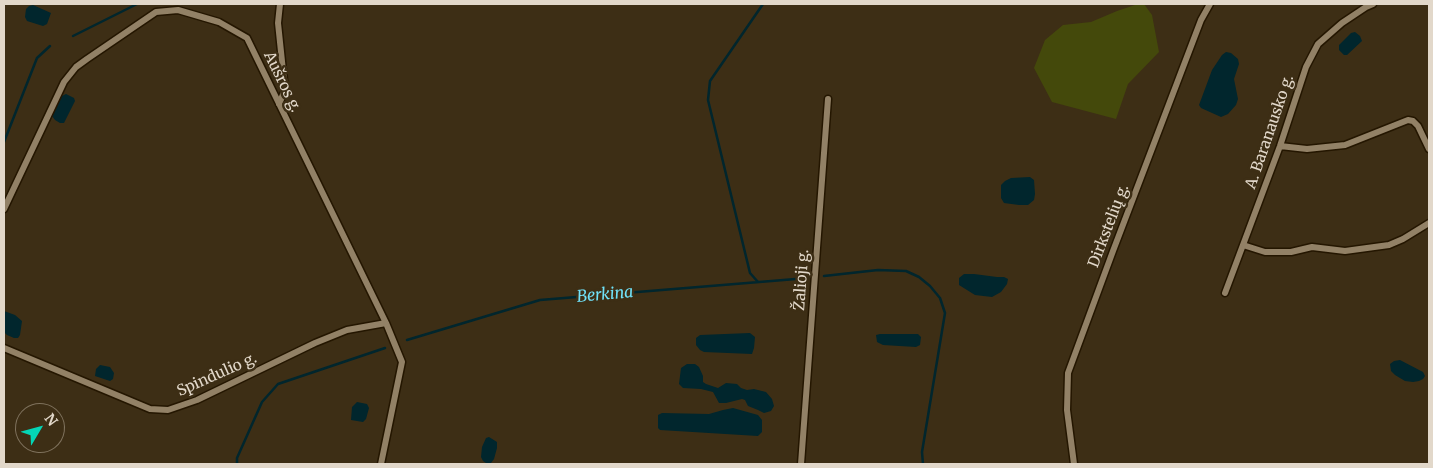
<!DOCTYPE html>
<meta charset="utf-8">
<style>
body{margin:0}
#map{position:relative;width:1433px;height:468px;overflow:hidden;background:#3d2e15;font-family:Merriweather,serif}
canvas{display:block}
.frame{position:absolute;inset:0;border:5px solid #e2d8ca;pointer-events:none}
.north{position:absolute;left:15px;top:403px;width:50px;height:50px;box-sizing:border-box;background:#3d2e15;border:1px solid #7f725d;border-radius:50%;rotate:53deg;font-size:14px;font-weight:700;line-height:20px;text-align:center;color:#e2d8ca}
.north::after{content:'';display:block;margin:auto;width:18px;height:22px;background:#04d5b6;clip-path:polygon(50% 0,100% 100%,50% 72%,0 100%)}
</style>
<div id="map">
<canvas width="1433" height="468"></canvas>
<div class="frame"></div>
<div class="north">N</div>
</div>
<script>
const g = document.querySelector('canvas').getContext('2d');
g.lineJoin = 'round';
function paint(path, color) { g.fillStyle = color; g.fill(path, 'evenodd'); }
const toPath = rows => new Path2D(rows.map(r => 'M' + r).join(''));
function trace(path, color, width, dash) { g.strokeStyle = color; g.lineWidth = width; g.lineCap = dash ? 'butt' : 'round'; g.setLineDash(dash || []); g.stroke(path); }
function drawText(font, color, halo, rows, align = 'center') {
  g.font = font + ' Merriweather,serif'; g.lineWidth = 5; g.setLineDash([]); g.textBaseline = 'middle'; g.strokeStyle = halo; g.fillStyle = color; for (const [text, x, y, turn = 0] of rows) {
    g.save(); g.translate(x, y); g.rotate((+turn || 0) * Math.PI / 180); g.textAlign = isNaN(turn) ? turn : align; if (halo) g.strokeText(text, 0, 0); g.fillText(text, 0, 0); g.restore();
  }
}
paint(toPath([
 [1138,4,1144,4,1152,15,1159,52,1128,84,1116,119,1052,102,1034,68,1045,40,1063,25,1091,22,1117,11]
]), '#44490b');
paint(toPath([
 [33,5,51,13,47,24,43,26,27,21,25,17,26,9,29,6],
 [1355,32,1360,36,1362,41,1347,55,1344,55,1339,50,1339,45,1351,33],
 [1226,52,1231,53,1238,59,1239,64,1234,79,1238,99,1236,105,1228,114,1221,117,1201,108,1199,105,1212,70,1222,55],
 [66,94,74,98,75,101,64,123,60,123,55,120,52,116,62,96],
 [1030,177,1034,180,1035,194,1034,200,1028,205,1019,205,1004,203,1001,198,1001,185,1005,181,1011,178],
 [964,274,974,274,997,277,1004,277,1008,279,1007,284,1001,292,992,297,975,295,959,285,959,278],
 [4,311,15,315,22,321,20,335,18,338,14,338,7,335,4,332],
 [750,333,755,337,754,348,752,354,704,352,700,350,696,345,696,338,700,335],
 [880,334,918,334,921,337,920,345,916,347,883,345,877,342,876,335],
 [1400,360,1423,372,1425,376,1423,379,1419,381,1413,382,1405,381,1395,375,1391,371,1390,364,1394,361],
 [687,364,695,364,699,367,703,376,703,382,706,384,718,388,726,383,737,384,741,388,747,390,754,389,766,392,772,399,774,406,771,411,764,413,758,410,748,406,745,400,742,399,726,403,719,403,713,392,701,389,683,388,679,384,681,368],
 [100,365,110,367,114,373,113,379,110,381,95,376,96,369],
 [357,402,367,404,369,408,366,419,363,422,351,420,352,407],
 [733,408,758,415,762,420,762,432,758,436,660,430,658,428,658,415,662,413,709,414,723,410],
 [489,437,497,442,497,448,494,459,491,463,486,463,483,461,481,457,482,447,486,438]
]), '#01262d');
trace(toPath([
 [73,36,137,4],
 [4,142,37,58,50,46],
 [824,276,878,270,906,271,919,277,930,286,940,298,945,313,922,452,923,464],
 [758,282,750,273,708,100,710,81,763,4],
 [407,340,540,300,808,278],
 [237,464,237,458,262,402,278,384,385,348]
]), '#01262d', 2.5);
const minor = toPath([
 [279,104,285,90,278,23,280,4],
 [1280,146,1307,149,1345,145,1408,120,1413,121,1418,126,1429,149],
 [4,209,64,82,76,67,87,59,156,12,178,10,219,22,247,38,386,323,402,362,381,464],
 [1243,245,1265,252,1291,252,1312,247,1345,251,1389,245,1403,239,1429,223],
 [1225,293,1280,146,1306,67,1318,44,1342,23,1366,7,1373,4],
 [4,348,150,409,168,410,197,400,315,343,347,330,386,323],
 [801,464,828,99],
 [1074,464,1067,410,1068,373,1113,251,1201,20,1210,4]
]);
trace(minor, '#241600', 9);
trace(minor, '#928166', 6);
drawText('15px', '#e2d8ca', '#3d2e15', [
 ["Aušros g.",282,82,64],
 ["A. Baranausko g.",1270,132,-71],
 ["Dirkstelių g.",1109,226,-69],
 ["Žalioji g.",802,280,-86],
 ["Spindulio g.",217,375,-24]
]);
drawText('italic 16px', '#70e2f9', '#3d2e15', [
 ["Berkina",605,295,-5]
]);
</script>
